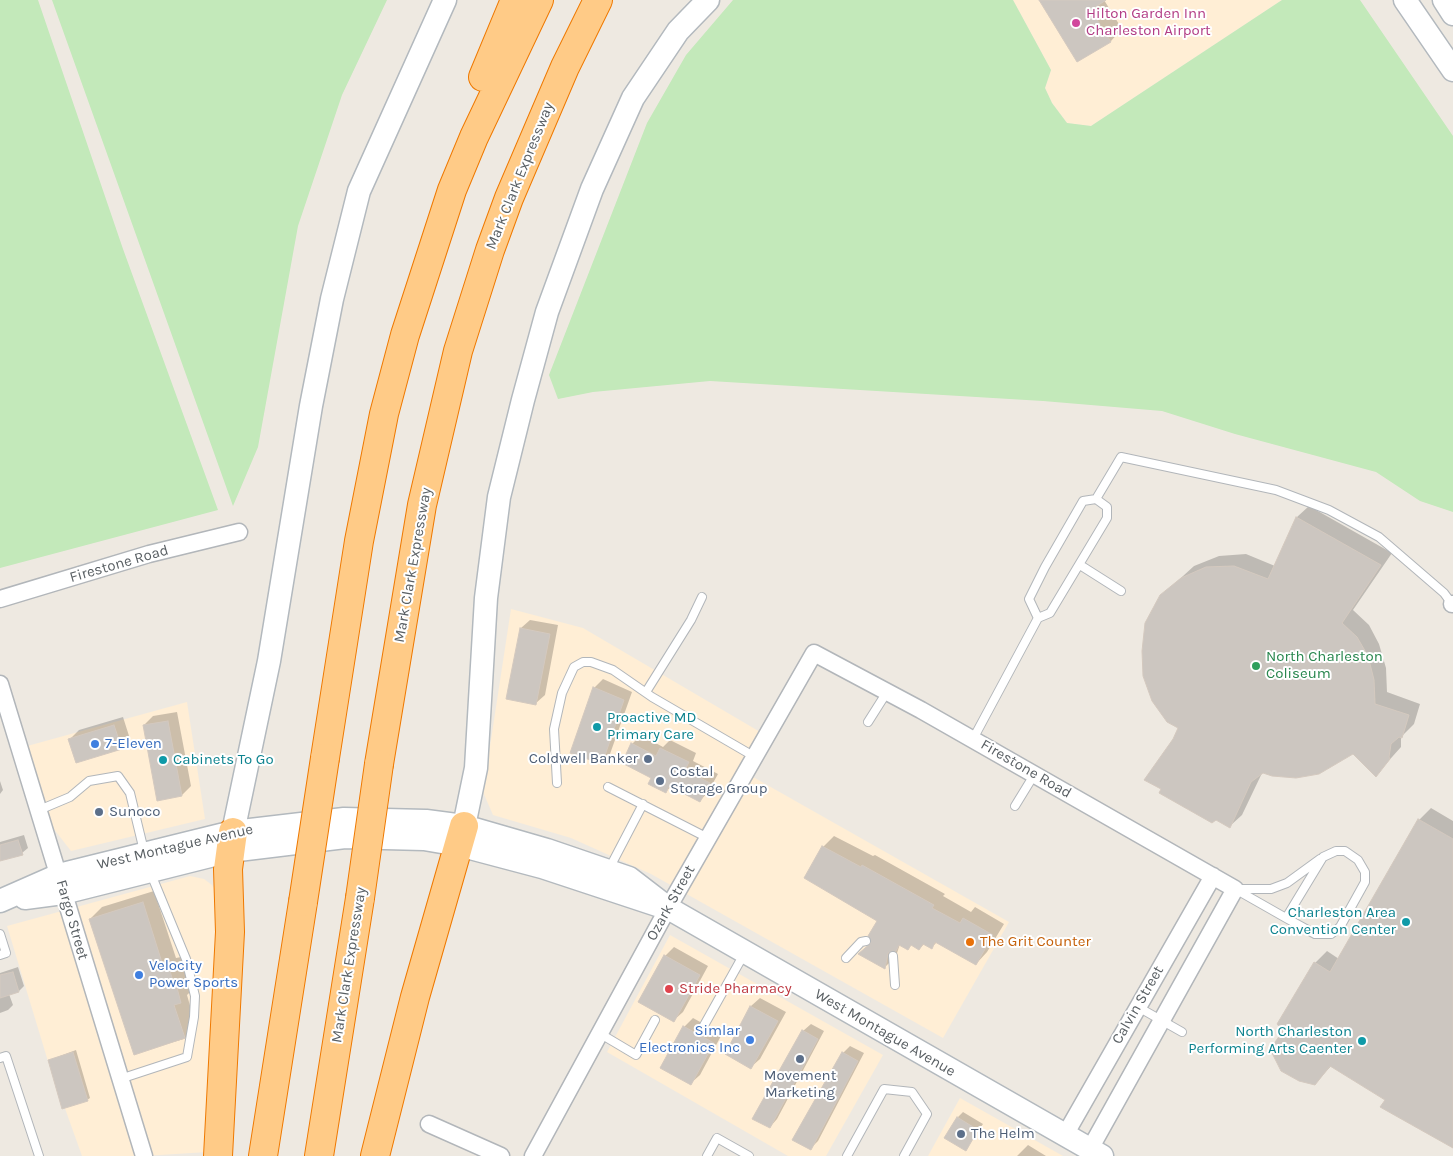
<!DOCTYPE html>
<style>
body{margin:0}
canvas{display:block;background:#eee9e1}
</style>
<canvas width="1453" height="1156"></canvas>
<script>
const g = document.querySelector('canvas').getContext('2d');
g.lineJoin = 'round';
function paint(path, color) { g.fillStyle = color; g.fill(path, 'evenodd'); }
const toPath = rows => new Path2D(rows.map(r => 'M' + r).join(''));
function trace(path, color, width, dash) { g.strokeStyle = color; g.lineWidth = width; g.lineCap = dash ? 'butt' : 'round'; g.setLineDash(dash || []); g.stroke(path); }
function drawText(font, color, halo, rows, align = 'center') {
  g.font = font + ' Karla,sans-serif'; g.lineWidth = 4; g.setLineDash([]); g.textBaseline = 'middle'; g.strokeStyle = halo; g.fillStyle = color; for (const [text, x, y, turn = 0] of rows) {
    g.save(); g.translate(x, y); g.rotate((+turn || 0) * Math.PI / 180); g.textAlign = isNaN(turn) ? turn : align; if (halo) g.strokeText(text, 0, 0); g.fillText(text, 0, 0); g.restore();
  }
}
paint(toPath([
 [1013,0,1282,0,1091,126,1067,123,1052,103,1045,88,1051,70],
 [511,609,583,628,767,736,746,773,1009,922,943,1038,651,874,571,838,493,815,483,792],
 [187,702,205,819,71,851,39,810,20,748],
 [190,876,204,879,212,885,218,894,208,1152,143,1156,82,1156,47,1058,7,926],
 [670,935,883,1055,826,1156,788,1156,607,1052],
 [960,1098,1063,1156,928,1156]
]), '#ffeed5');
paint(toPath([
 [0,0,38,0,123,249,218,510,0,568],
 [52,0,387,0,342,95,298,226,258,447,233,506],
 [733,0,1013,0,1051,70,1045,88,1052,103,1067,123,1091,126,1282,0,1360,0,1453,136,1453,512,1420,501,1376,472,1235,434,1162,411,1043,401,710,381,593,392,558,399,549,375,647,123,686,55]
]), '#c3e9ba');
paint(toPath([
 [1041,0,1104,0,1122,29,1111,41,1078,61],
 [1309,506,1392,553,1353,610,1369,625,1379,644,1386,668,1387,692,1420,704,1414,724,1401,737,1401,747,1376,775,1354,752,1263,771,1242,815,1230,826,1175,740,1180,727,1161,596,1194,566,1219,556,1246,554,1275,566,1297,517],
 [530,620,558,625,545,695,536,703,521,628],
 [603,679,632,692,610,754,602,763,594,688],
 [177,712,191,786,182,795,144,725,153,716],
 [123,717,130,739,121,748,70,739,79,730],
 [641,735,663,747,670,740,696,753,693,761,718,774,708,792,700,801,671,786,666,792,653,778,632,744],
 [0,781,3,790,0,794],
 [1431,808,1453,821,1453,1146,1387,1100,1331,1066,1315,1084,1285,1031,1315,963,1327,951,1339,959,1419,820],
 [24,835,28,848,22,853,0,860,0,842],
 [834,836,873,856,875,855,945,894,943,896,971,912,975,907,1004,924,987,952,976,964,937,942,932,947,925,943,919,949,912,944,907,949,900,944,896,956,885,967,860,954,872,942,879,920,823,847],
 [154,891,176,958,181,957,192,990,187,995,196,1027,184,1039,135,1053,90,919,102,907],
 [674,947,708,966,683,1012,674,1020,665,956],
 [18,967,24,986,19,991,9,994,13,1005,8,1010,0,1013,0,973],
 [760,998,786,1012,760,1059,751,1067,726,1053,751,1006],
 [693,1018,722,1034,700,1075,691,1083,684,1027],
 [811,1024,824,1031,777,1119,770,1127,803,1031],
 [850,1046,864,1053,818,1141,810,1149,843,1053],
 [76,1050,90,1098,87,1100,49,1060],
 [963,1112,983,1124,965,1149,958,1117],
 [1028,1145,1046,1156,1017,1156]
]), '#0003');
const building = toPath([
 [1039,0,1106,0,1091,10,1111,42,1077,62,1039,0],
 [1296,517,1381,565,1342,623,1357,637,1368,656,1374,680,1375,704,1409,715,1402,738,1399,737,1391,744,1389,757,1390,759,1376,777,1353,754,1319,774,1296,778,1272,776,1263,773,1251,782,1230,828,1216,820,1212,823,1159,793,1161,789,1144,780,1173,739,1178,728,1167,722,1152,701,1143,676,1142,651,1145,623,1160,595,1181,578,1206,567,1234,566,1268,579,1296,517],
 [520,628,550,634,536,705,506,699,520,628],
 [593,687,624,700,602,764,570,753,593,687],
 [168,721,182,796,157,801,143,725,168,721],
 [114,725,122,749,76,763,68,739,114,725],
 [631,743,656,756,660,748,689,762,685,770,710,783,700,802,669,786,666,793,648,784,651,778,622,763,631,743],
 [1418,819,1453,839,1453,1148,1380,1107,1385,1100,1330,1066,1315,1085,1299,1081,1281,1071,1270,1049,1283,1031,1277,1024,1314,962,1330,972,1418,819],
 [18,840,23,855,0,861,0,845,18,840],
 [822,846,861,867,862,865,934,905,932,908,960,923,963,918,993,935,976,965,935,942,932,949,923,944,919,950,911,945,908,950,899,945,896,951,888,953,885,969,858,954,871,943,868,936,877,921,804,878,822,846],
 [143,902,164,969,169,968,173,981,175,980,181,1003,174,1005,185,1038,134,1055,89,919,143,902],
 [664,955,700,975,674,1022,638,1002,664,955],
 [13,972,19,992,0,998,0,975,13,972],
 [750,1006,778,1021,751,1069,725,1054,750,1006],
 [683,1026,714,1043,691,1085,660,1068,683,1026],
 [802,1030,818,1039,770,1128,752,1119,802,1030],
 [73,1052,88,1101,62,1109,48,1060,73,1052],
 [842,1052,858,1061,811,1150,792,1140,842,1052],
 [957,1117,978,1130,966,1151,944,1138,957,1117]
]);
paint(building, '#ccc6c0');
trace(building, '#d4c9bf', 1);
const service = toPath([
 [1080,565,1121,591],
 [1038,618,1050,613,1107,518,1107,507,1096,499],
 [646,692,691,620,702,597],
 [868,722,887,692],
 [973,739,1038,618,1029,599,1045,567,1083,501,1096,499,1121,457,1276,490,1329,510,1379,537,1444,593,1452,604],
 [557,783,554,729,562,693,574,667,583,662,591,662,613,670,652,697,755,757],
 [608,787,708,838],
 [1015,806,1034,775],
 [39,810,70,797,89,781,118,776,130,793,144,851],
 [609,869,643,804],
 [1235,889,1286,918,1315,934,1331,934,1340,927,1365,882,1365,872,1358,860,1345,851,1336,851,1323,857,1286,918],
 [1240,889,1271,889,1287,883,1320,859],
 [0,934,6,953,0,955],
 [893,956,895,985],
 [846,958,861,942,866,941],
 [1138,1007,1182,1032],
 [702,1029,744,954],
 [599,1033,636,1055,655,1020],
 [0,1058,6,1056,39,1156],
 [120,1079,187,1057,194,1017,195,996,186,959,151,874],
 [707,1156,717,1138,749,1156],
 [847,1156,884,1089,912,1092,927,1114,904,1156]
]);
const minor = toPath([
 [0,599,149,554,239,532],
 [1452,604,1453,604],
 [0,684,144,1156],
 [429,1124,501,1156],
 [1065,1135,1213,876],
 [533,1156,668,908,814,653,921,710,1235,889,1090,1149]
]);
const secondary = toPath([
 [1405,0,1453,70],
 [1444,0,1453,14],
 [464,826,476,768,486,598,499,497,523,400,547,312,592,189,633,98,678,31,708,0],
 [233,832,269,661,311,406,332,299,359,191,445,0],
 [25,898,63,893,230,851,345,837,424,839,459,845,542,867,657,905],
 [0,901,59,875,233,832,344,819,426,821,464,826,547,850,629,878,668,908,1102,1156]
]);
const motorway = toPath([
 [483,77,515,0],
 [325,758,359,541,384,414,405,335,452,190,474,137,539,0],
 [379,764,422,505,458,351,490,250,509,198,565,67,598,0],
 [218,1156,230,932,228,869,233,832],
 [263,1156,303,902],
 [319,1156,360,898],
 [375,1156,415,997,464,826]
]);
trace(service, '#b2b6ba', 10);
trace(minor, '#b2b6ba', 19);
trace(secondary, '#b3b9be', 25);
trace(motorway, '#ef7900', 30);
trace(service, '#fff', 8);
trace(minor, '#fff', 16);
trace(secondary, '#fff', 22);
trace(motorway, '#ffcb87', 28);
const motorwayBridge = toPath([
 [360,898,379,764],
 [303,902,325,758]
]);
trace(motorwayBridge, '#ef7900', 30, []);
trace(motorwayBridge, '#ffcb87', 28);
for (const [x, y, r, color] of [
 [1076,23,5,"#d1479c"],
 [1256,666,5,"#2e9e5b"],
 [597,727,5,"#0f9aa8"],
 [95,744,5,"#3f7fe0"],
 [648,759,5,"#5c6f8a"],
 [163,760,5,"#0f9aa8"],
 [660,781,5,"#5c6f8a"],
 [99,812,5,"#5c6f8a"],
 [1406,922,5,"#0f9aa8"],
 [970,942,5,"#e8710a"],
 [139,975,5,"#3f7fe0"],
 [669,989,5,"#e0444e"],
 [750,1040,5,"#3f7fe0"],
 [1362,1041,5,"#0f9aa8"],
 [800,1059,5,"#5c6f8a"],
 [961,1134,5,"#5c6f8a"]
]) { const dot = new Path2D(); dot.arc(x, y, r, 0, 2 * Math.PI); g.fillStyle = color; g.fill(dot); trace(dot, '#fff', 2); }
drawText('15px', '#b23c85', '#fff', [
 ["Hilton Garden Inn",1086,14],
 ["Charleston Airport",1086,31]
], 'left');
drawText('15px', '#5a6064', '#fff', [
 ["Mark Clark Expressway",520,176,-68],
 ["Firestone Road",119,564,-16],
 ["Mark Clark Expressway",413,565,-80],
 ["Firestone Road",1026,769,30],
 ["West Montague Avenue",175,847,-13],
 ["Ozark Street",671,903,-61],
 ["Fargo Street",72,920,74],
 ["Mark Clark Expressway",349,965,-81],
 ["Calvin Street",1138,1005,-60],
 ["West Montague Avenue",885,1033,30]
]);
drawText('15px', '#27864d', '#fff', [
 ["North Charleston",1266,657],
 ["Coliseum",1266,674]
], 'left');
drawText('15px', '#0d838f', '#fff', [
 ["Proactive MD",607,718],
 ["Primary Care",607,735],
 ["Cabinets To Go",173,760],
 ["Charleston Area",1396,913,"right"],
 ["Convention Center",1396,930,"right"],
 ["North Charleston",1352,1032,"right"],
 ["Performing Arts Caenter",1352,1049,"right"]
], 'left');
drawText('15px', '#366cbe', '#fff', [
 ["7-Eleven",105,744],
 ["Velocity",149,966],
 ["Power Sports",149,983],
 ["Simlar",740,1031,"right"],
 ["Electronics Inc",740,1048,"right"]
], 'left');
drawText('15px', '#4e5e75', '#fff', [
 ["Coldwell Banker",638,759,"right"],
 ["Costal",670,772],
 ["Storage Group",670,789],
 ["Sunoco",109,812],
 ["Movement",800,1076,"center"],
 ["Marketing",800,1093,"center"],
 ["The Helm",971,1134]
], 'left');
drawText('15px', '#c56008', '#fff', [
 ["The Grit Counter",980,942]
], 'left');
drawText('15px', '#be3a42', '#fff', [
 ["Stride Pharmacy",679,989]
], 'left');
</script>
